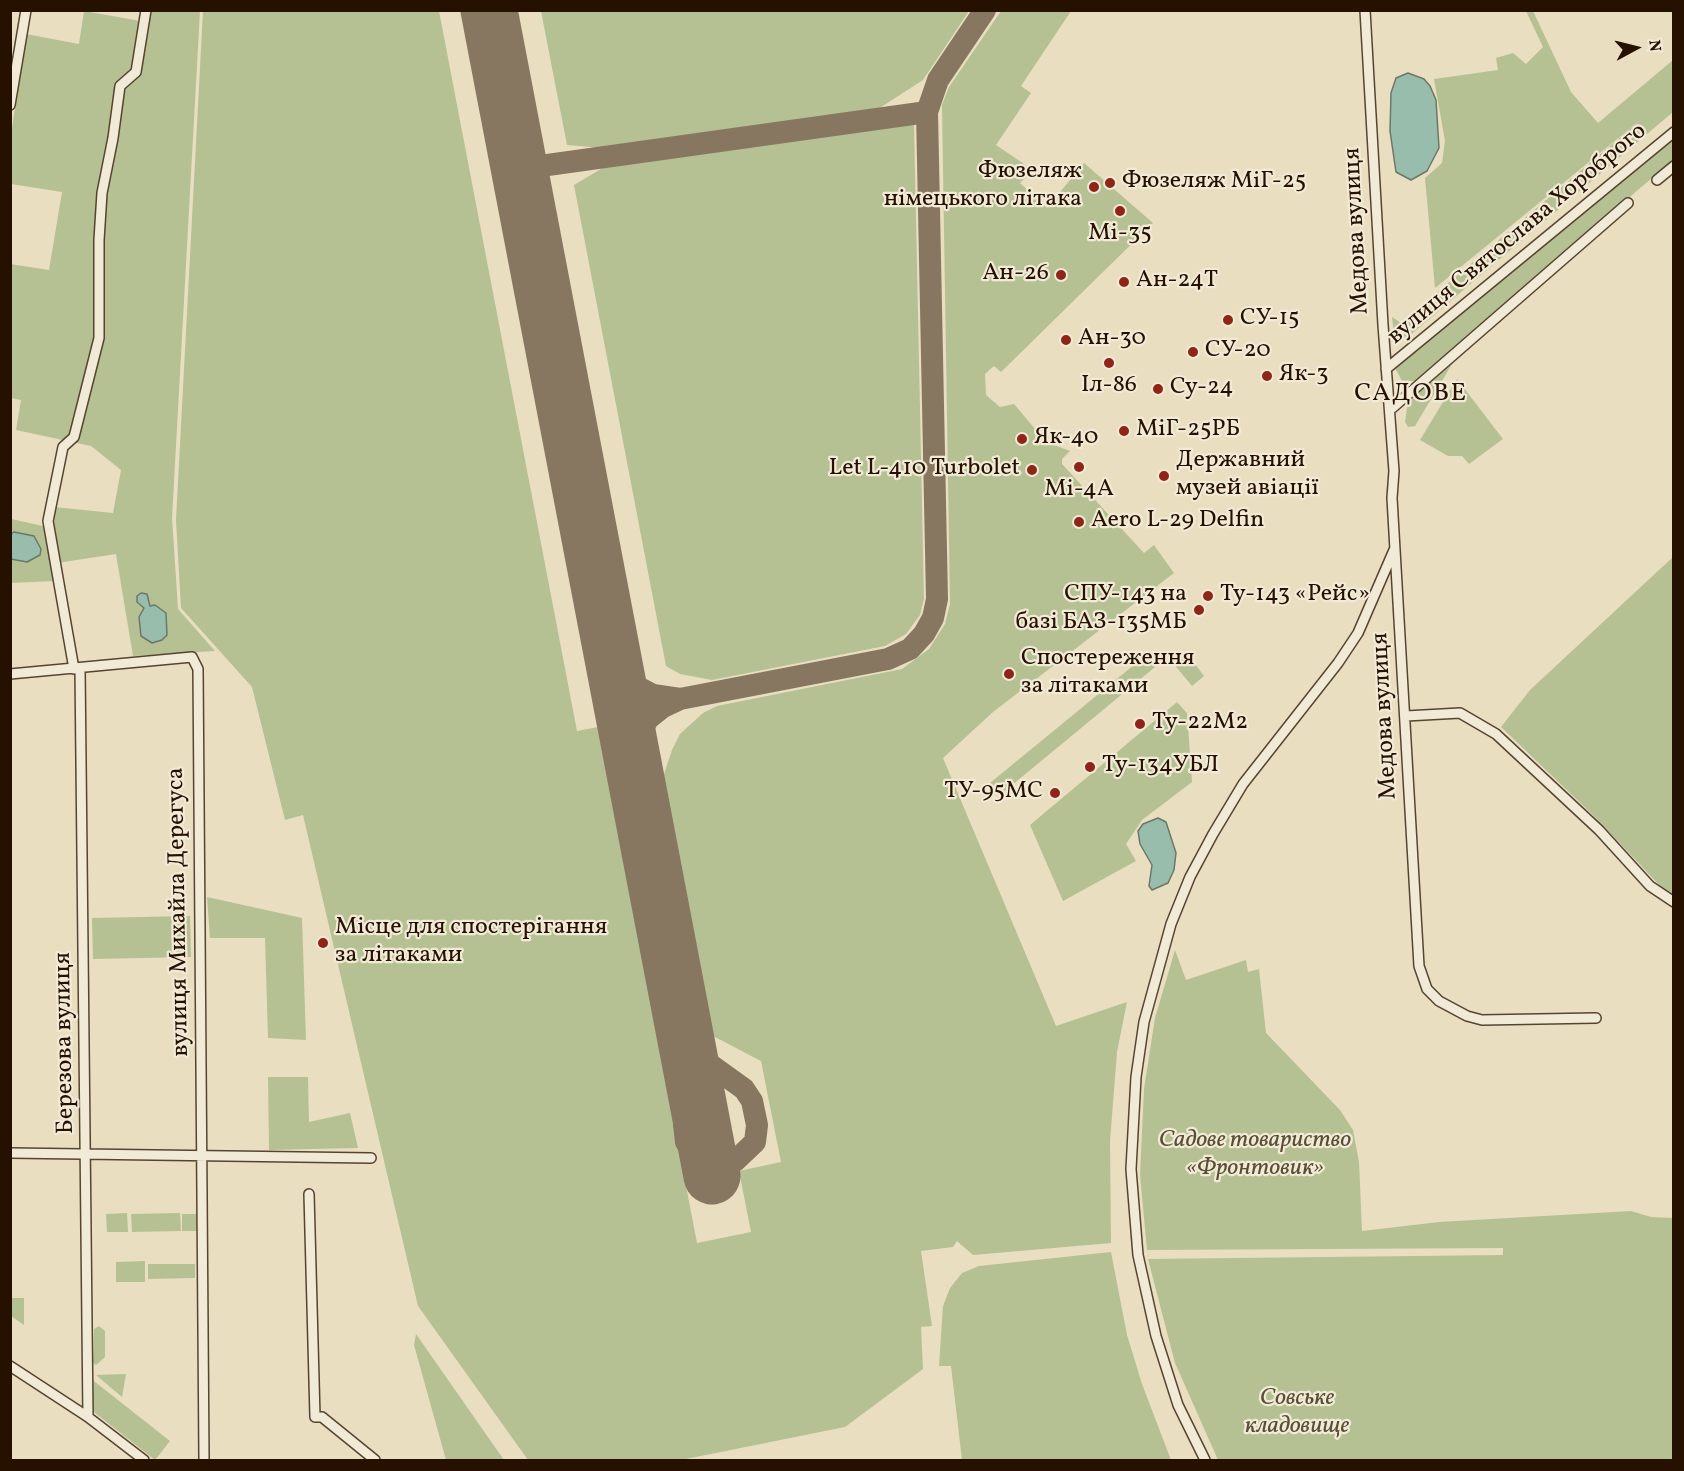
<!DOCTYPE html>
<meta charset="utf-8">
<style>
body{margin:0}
#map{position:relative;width:1684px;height:1471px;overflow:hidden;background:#e9dec0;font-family:Vollkorn,serif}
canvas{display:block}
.frame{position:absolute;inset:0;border:12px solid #261000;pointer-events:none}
.north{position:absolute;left:1606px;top:18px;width:60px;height:60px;-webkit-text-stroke:4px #f1ead6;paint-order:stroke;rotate:83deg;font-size:16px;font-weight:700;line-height:24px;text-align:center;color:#261000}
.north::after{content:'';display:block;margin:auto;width:21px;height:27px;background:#261000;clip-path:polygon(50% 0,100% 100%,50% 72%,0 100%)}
</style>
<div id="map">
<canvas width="1684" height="1471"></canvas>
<div class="frame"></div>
<div class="north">N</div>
</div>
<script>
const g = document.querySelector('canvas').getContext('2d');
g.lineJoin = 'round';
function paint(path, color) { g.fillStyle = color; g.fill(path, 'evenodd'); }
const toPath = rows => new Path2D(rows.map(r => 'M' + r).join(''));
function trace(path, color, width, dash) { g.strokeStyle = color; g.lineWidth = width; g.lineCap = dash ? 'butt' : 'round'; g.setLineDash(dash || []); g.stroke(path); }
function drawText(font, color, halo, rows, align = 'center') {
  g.font = font + ' Vollkorn,serif'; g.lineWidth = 4.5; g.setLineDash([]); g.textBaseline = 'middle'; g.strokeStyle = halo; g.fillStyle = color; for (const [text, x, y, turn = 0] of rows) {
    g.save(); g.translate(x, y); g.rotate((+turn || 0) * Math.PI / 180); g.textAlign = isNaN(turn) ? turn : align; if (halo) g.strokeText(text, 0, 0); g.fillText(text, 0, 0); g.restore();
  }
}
paint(toPath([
 [84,11,146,22,148,11,200,11,172,518,178,609,215,651,133,656,116,554,57,563,51,532,54,507,113,513,121,470,91,446,16,430,21,400,11,398,10,264,49,270,62,192,11,184,11,135,26,34,79,44],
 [203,11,439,11,577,731,598,727,697,1243,751,1232,739,1171,781,1162,761,1061,713,1036,663,777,672,750,680,734,703,713,717,706,902,669,929,649,945,624,950,604,942,105,949,87,1001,11,1071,11,1021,86,1031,93,996,145,1033,170,1020,183,1047,208,1084,163,1153,223,1001,372,994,366,985,374,986,395,1000,407,1014,404,1046,442,1070,451,1062,459,1062,464,1144,553,1154,545,1174,573,993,712,943,758,1056,1026,1127,1002,1117,1052,1110,1141,1111,1243,973,1255,957,1241,953,1247,921,1251,932,1326,921,1327,923,1369,845,1427,681,1460,528,1460,418,1306,303,815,285,820,252,687,181,608,176,520],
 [541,11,541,10,969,11,923,80,878,109,603,148,567,145],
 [1526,11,1533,11,1571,92,1598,123,1673,60,1673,112,1408,337,1397,338,1394,335,1392,317,1401,323,1644,117,1435,288,1425,178,1442,163,1445,141,1434,79,1498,70,1496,58,1513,53,1526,64,1543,47],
 [914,124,924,599,920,615,906,634,885,646,712,680,680,674,666,666,574,185,606,166],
 [1673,137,1673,160,1415,381,1402,381,1395,368],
 [1477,340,1455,359,1415,426,1408,427,1405,422,1408,401,1413,392],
 [1457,379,1503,439,1469,464,1462,456,1448,456,1420,440],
 [11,519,43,526,54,581,11,583],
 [1673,557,1673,896,1662,888,1595,817,1501,727,1530,690],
 [1186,652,1204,676,1192,686,1173,663],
 [1146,655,1155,667,1000,795,990,783],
 [1177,702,1187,713,1192,782,1142,820,1126,844,1136,861,1063,901,1030,825],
 [207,897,302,918,306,1040,268,1038,265,938,210,938],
 [190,916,191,957,93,959,92,918],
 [1175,950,1186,980,1246,960,1248,972,1259,969,1266,1033,1340,1110,1353,1130,1359,1162,1362,1231,1439,1222,1631,1211,1651,1217,1673,1218,1673,1460,1218,1460,1175,1363,1148,1259,1503,1255,1503,1248,1147,1250,1140,1175,1144,1089,1155,1018],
 [268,1077,308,1077,309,1122,350,1113,358,1148,269,1150],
 [127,1213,128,1232,107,1232,106,1214],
 [180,1213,181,1231,132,1232,131,1214],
 [182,1214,197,1214,197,1231,182,1231],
 [1111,1252,1127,1335,1142,1384,1171,1460,962,1460,951,1366,939,1366,943,1306,950,1288,962,1273,979,1266],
 [145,1261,145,1282,116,1282,116,1262],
 [148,1264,195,1264,195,1278,148,1279],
 [11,1298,24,1298,24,1325,11,1316],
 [99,1326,105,1331,105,1357,96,1365,93,1363,94,1329],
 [416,1334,504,1460,446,1460,414,1345],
 [126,1374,122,1397,96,1375],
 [90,1378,170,1441,155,1460,90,1409]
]), '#b5c193');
const water = toPath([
 [1408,73,1424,79,1430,86,1436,100,1439,148,1427,171,1411,180,1396,172,1390,131,1391,93,1396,78,1408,73],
 [14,532,34,536,41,549,40,555,27,562,11,559,11,534,14,532],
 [141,593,147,594,150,606,155,605,166,613,167,635,162,640,152,643,141,636,139,617,144,608,137,602,137,596,141,593],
 [1158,818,1166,822,1176,853,1174,870,1168,883,1152,890,1149,886,1152,865,1140,844,1138,831,1143,824,1158,818]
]);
paint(water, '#99bdac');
trace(water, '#6b7867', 1.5);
trace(toPath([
 [519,169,927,112],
 [611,649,617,664,632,684,653,695,680,699],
 [637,785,634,761,637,739,648,719,663,707,680,699,888,659,910,649,924,634,933,618,937,599,927,112,938,80,985,10],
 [683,1027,701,1058,744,1089,752,1101,757,1125,755,1142,735,1161,722,1164,706,1162,694,1154,686,1142,684,1124,692,1097,693,1079]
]), '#887760', 22);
trace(toPath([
 [489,10,712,1176]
]), '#887760', 57);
const minor = toPath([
 [1365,10,1383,325,1394,471,1392,498,1419,966,1427,989,1439,1001,1467,1016,1482,1020,1596,1018],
 [10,105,26,10],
 [1657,180,1674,166],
 [1386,369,1674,132],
 [1390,410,1628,203],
 [80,668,88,1417],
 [74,669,48,521,63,447,74,437,99,338,99,240,102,193,113,138,120,86,136,72,146,10],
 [10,674,192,657,198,669,204,1460],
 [1406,716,1460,713,1496,734,1599,830,1650,886,1674,902],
 [10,1153,371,1158],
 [309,1194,315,1417,322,1417,375,1460],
 [10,1366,88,1417,144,1460],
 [1205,1460,1178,1405,1156,1336,1138,1255,1131,1169,1136,1077,1144,1022,1171,924,1190,877,1213,834,1243,784,1338,663,1358,633,1394,550]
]);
trace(minor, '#574430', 12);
trace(minor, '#f1ead6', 9);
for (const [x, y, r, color] of [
 [1110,183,6,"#8f2418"],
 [1094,187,6,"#8f2418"],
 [1120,211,6,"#8f2418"],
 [1061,275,6,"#8f2418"],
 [1124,282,6,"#8f2418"],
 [1228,320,6,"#8f2418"],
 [1066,340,6,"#8f2418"],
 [1193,352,6,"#8f2418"],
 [1109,363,6,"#8f2418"],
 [1267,376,6,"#8f2418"],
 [1158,389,6,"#8f2418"],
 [1124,431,6,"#8f2418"],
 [1022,439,6,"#8f2418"],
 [1079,467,6,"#8f2418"],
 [1032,470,6,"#8f2418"],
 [1164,476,6,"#8f2418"],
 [1079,522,6,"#8f2418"],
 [1208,596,6,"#8f2418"],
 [1199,610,6,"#8f2418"],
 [1009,674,6,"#8f2418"],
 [1140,724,6,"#8f2418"],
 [1090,767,6,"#8f2418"],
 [1055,793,6,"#8f2418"],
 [323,943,6,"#8f2418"]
]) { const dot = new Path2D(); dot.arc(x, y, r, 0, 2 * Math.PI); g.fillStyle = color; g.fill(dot); trace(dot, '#f1ead6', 2); }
drawText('24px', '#261000', '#f1ead6', [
 ["Фюзеляж",1082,173,"right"],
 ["німецького літака",1082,201,"right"],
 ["Фюзеляж МіГ-25",1122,183],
 ["Мі-35",1120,235,"center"],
 ["Ан-26",1049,275,"right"],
 ["Ан-24Т",1136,282],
 ["СУ-15",1240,320],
 ["Ан-30",1078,340],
 ["СУ-20",1205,352],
 ["Як-3",1279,376],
 ["Іл-86",1109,387,"center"],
 ["Су-24",1170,389],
 ["МіГ-25РБ",1136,431],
 ["Як-40",1034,439],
 ["Державний",1176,462],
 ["музей авіації",1176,490],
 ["Let L-410 Turbolet",1020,470,"right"],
 ["Мі-4А",1079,491,"center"],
 ["Aero L-29 Delfin",1091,522],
 ["СПУ-143 на",1187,596,"right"],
 ["базі БАЗ-135МБ",1187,624,"right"],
 ["Ту-143 «Рейс»",1220,596],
 ["Спостереження",1021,660],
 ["за літаками",1021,688],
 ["Ту-22М2",1152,724],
 ["Ту-134УБЛ",1102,767],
 ["ТУ-95МС",1043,793,"right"],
 ["Місце для спостерігання",335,929],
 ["за літаками",335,957]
], 'left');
drawText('24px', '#261000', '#f1ead6', [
 ["Медова вулиця",1358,231,-93],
 ["вулиця Святослава Хороброго",1518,235,-40],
 ["Медова вулиця",1386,716,-93],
 ["вулиця Михайла Дерегуса",180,912,-91],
 ["Березова вулиця",66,1043,-91]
]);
drawText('italic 24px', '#584e33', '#f1ead6', [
 ["Садове товариство",1255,1142],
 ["«Фронтовик»",1255,1170],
 ["Совське",1297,1400],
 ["кладовище",1297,1428]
]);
g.letterSpacing = '1.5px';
drawText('26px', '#261000', '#f1ead6', [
 ["САДОВЕ",1411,395]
]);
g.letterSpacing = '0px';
</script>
